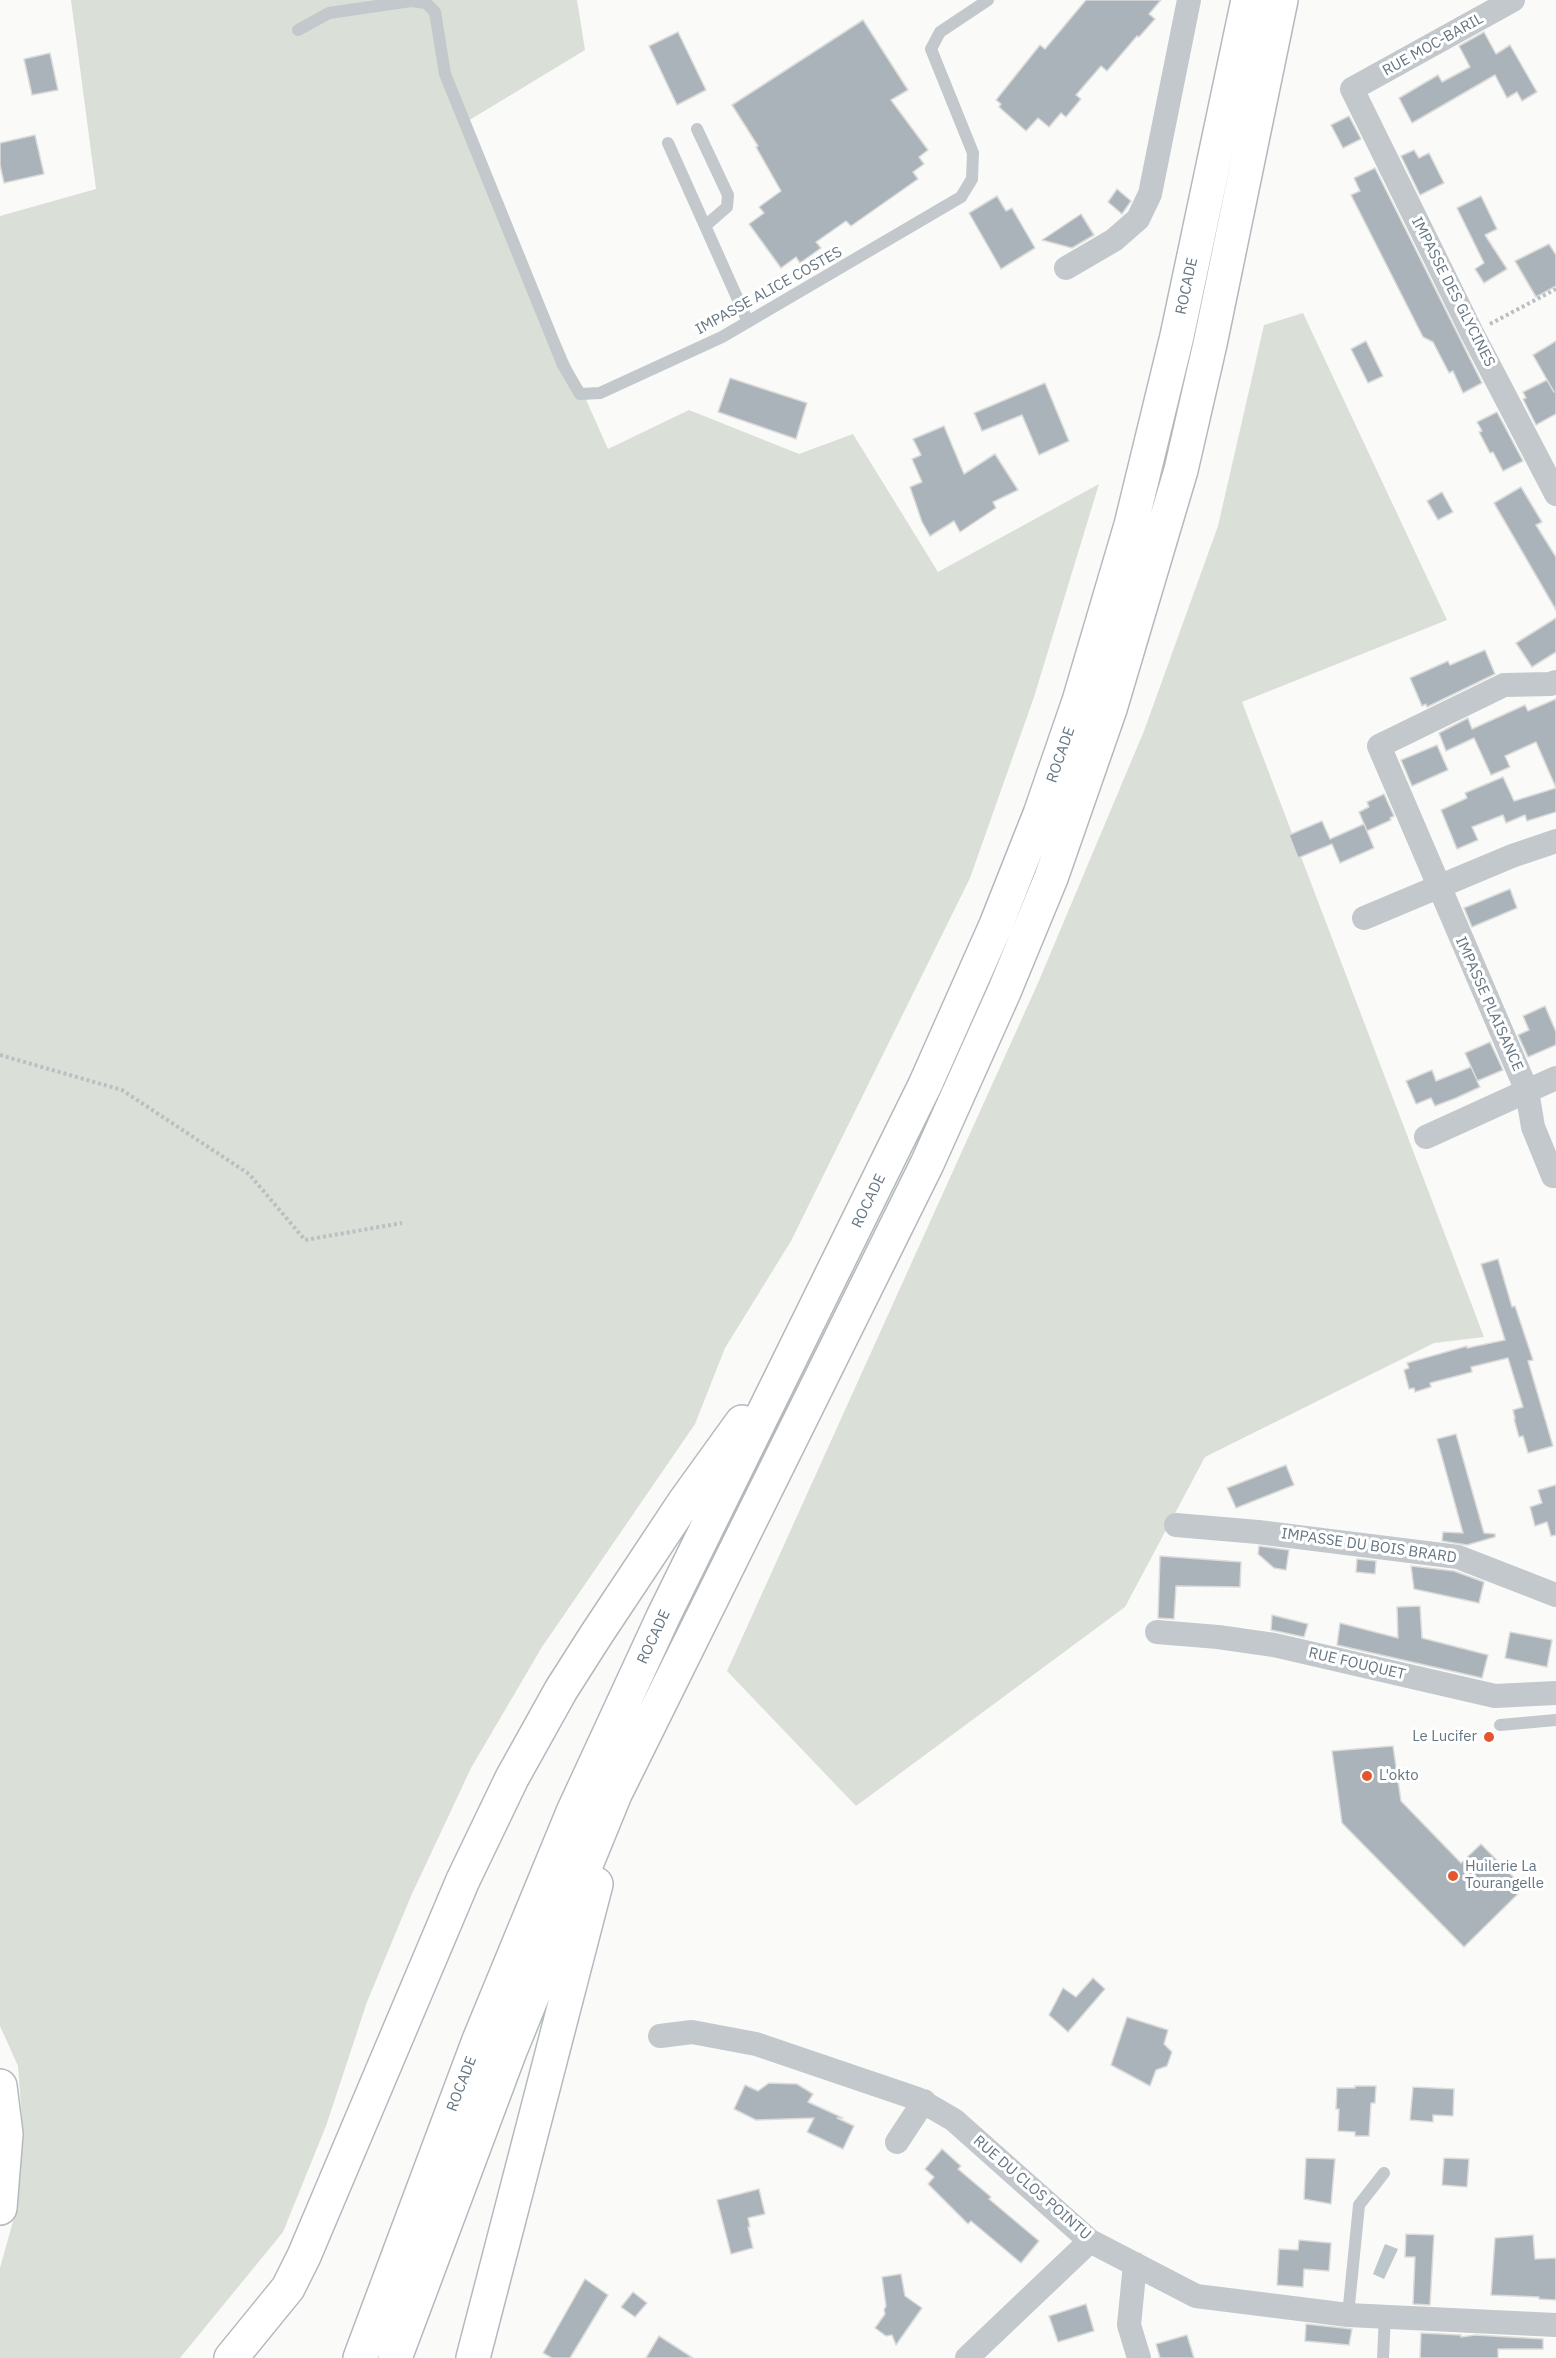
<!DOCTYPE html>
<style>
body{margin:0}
canvas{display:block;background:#fafaf8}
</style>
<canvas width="1556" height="2358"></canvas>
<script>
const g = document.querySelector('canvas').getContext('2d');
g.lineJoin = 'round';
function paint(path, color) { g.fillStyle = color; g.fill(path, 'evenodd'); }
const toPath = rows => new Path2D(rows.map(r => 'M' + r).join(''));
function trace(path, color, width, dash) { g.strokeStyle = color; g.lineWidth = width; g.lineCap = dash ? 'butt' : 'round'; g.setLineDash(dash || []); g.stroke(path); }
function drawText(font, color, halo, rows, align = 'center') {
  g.font = font + ' "IBM Plex Sans",sans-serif'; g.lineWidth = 6; g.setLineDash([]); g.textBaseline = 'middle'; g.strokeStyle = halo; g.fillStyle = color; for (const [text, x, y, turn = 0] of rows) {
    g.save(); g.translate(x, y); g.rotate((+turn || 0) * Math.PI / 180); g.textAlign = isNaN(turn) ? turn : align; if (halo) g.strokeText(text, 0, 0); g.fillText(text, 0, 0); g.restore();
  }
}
paint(toPath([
 [71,0,577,0,585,50,463,124,608,449,689,410,799,454,853,434,938,572,1099,484,1034,697,970,878,791,1241,725,1348,695,1424,542,1647,471,1768,411,1896,367,2002,326,2126,283,2232,180,2358,0,2358,0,2268,17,2207,23,2133,18,2066,0,2026,0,216,96,189],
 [1303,313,1447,620,1242,702,1484,1337,1434,1343,1205,1457,1125,1607,856,1806,727,1671,1038,983,1144,731,1218,526,1264,325]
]), '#dadfd7');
paint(toPath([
 [1385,2244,1398,2249,1384,2279,1373,2274]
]), '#bbc7cb');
const building = toPath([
 [1086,0,1161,0,1149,14,1155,19,1139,37,1137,36,1107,71,1101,66,1076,95,1081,99,1066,117,1061,113,1049,127,1038,118,1026,131,999,107,1001,104,996,100,1040,45,1045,49,1086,0],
 [863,20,908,90,891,100,928,150,919,157,924,164,913,172,918,179,851,226,846,221,816,242,821,248,800,263,796,257,781,268,749,224,764,213,759,207,781,191,756,147,758,146,732,105,863,20],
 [678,32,706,90,677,105,649,46,678,32],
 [1484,32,1496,54,1510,45,1537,92,1522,101,1517,92,1507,98,1495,75,1412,123,1399,98,1438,75,1442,82,1470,67,1459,46,1484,32],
 [50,53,58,90,32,95,24,59,50,53],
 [1349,116,1361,139,1343,148,1331,125,1349,116],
 [35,135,44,174,4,183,0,165,0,143,35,135],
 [1414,150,1419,158,1429,153,1444,183,1420,195,1401,156,1414,150],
 [1375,168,1482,383,1463,393,1453,371,1449,373,1433,342,1423,337,1351,195,1360,191,1354,178,1375,168],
 [1117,189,1131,201,1122,214,1108,202,1117,189],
 [997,196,1006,211,1012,208,1035,248,1001,269,969,213,997,196],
 [1481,196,1497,229,1485,235,1507,269,1484,283,1475,269,1484,263,1457,208,1481,196],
 [1081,214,1094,235,1072,248,1042,240,1081,214],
 [1549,244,1556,255,1556,286,1536,297,1515,261,1549,244],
 [1366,341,1383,376,1368,383,1351,349,1366,341],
 [1556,341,1556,414,1536,425,1523,399,1526,398,1523,392,1547,380,1554,392,1533,355,1556,341],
 [730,378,807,403,796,439,718,412,730,378],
 [1045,383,1069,441,1039,455,1022,415,982,431,974,413,1045,383],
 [1497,412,1523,461,1503,471,1493,452,1490,453,1479,432,1482,431,1477,422,1497,412],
 [944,426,964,474,995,454,1018,490,993,502,996,508,960,532,954,521,930,536,922,522,910,487,922,482,912,459,921,455,913,439,944,426],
 [1521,487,1542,522,1536,525,1556,557,1556,610,1494,503,1521,487],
 [1442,492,1453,512,1438,520,1427,501,1442,492],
 [1556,618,1556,652,1532,667,1516,643,1556,618],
 [1485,650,1495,674,1427,707,1426,704,1422,706,1410,678,1448,661,1450,665,1485,650],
 [1556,699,1556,812,1527,821,1525,815,1506,823,1503,815,1472,827,1478,840,1457,849,1441,810,1467,798,1465,793,1503,777,1514,801,1556,788,1536,742,1505,756,1510,767,1491,775,1474,738,1446,751,1439,733,1468,718,1472,729,1525,705,1528,711,1556,699],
 [1437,745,1448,770,1412,786,1401,760,1437,745],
 [1384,794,1394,816,1390,818,1391,820,1367,831,1359,812,1369,807,1367,802,1384,794],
 [1322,821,1330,839,1364,824,1374,848,1340,863,1332,844,1298,858,1289,835,1322,821],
 [1510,889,1517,908,1472,927,1464,908,1510,889],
 [1545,1006,1556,1032,1556,1045,1528,1057,1518,1035,1529,1030,1523,1016,1545,1006],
 [1490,1042,1503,1070,1477,1081,1480,1087,1456,1098,1435,1106,1431,1098,1416,1104,1406,1081,1432,1070,1436,1081,1471,1067,1477,1080,1465,1053,1490,1042],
 [1498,1259,1512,1307,1515,1306,1533,1360,1528,1361,1553,1446,1528,1453,1523,1436,1519,1437,1514,1419,1515,1419,1513,1410,1523,1407,1508,1358,1471,1367,1472,1372,1430,1383,1431,1387,1415,1392,1414,1388,1409,1389,1404,1370,1409,1368,1407,1363,1467,1346,1467,1348,1505,1340,1481,1264,1498,1259],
 [1456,1434,1484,1533,1495,1534,1495,1537,1467,1545,1442,1541,1443,1532,1463,1533,1437,1439,1456,1434],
 [1286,1465,1294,1485,1236,1508,1227,1488,1286,1465],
 [1556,1485,1556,1535,1551,1536,1547,1522,1535,1526,1530,1507,1542,1503,1538,1490,1556,1485],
 [1259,1546,1289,1550,1286,1570,1274,1568,1258,1554,1259,1546],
 [1160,1556,1241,1562,1240,1587,1176,1586,1174,1619,1158,1618,1160,1556],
 [1357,1559,1376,1561,1375,1574,1356,1572,1357,1559],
 [1411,1566,1454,1571,1484,1582,1479,1603,1414,1589,1411,1566],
 [1420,1606,1422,1638,1488,1655,1482,1678,1337,1645,1340,1623,1398,1638,1397,1607,1420,1606],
 [1272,1615,1308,1624,1304,1637,1271,1630,1272,1615],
 [1510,1632,1552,1640,1547,1667,1505,1658,1510,1632],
 [1393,1746,1401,1801,1461,1863,1481,1844,1524,1888,1464,1947,1342,1823,1332,1751,1393,1746],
 [1093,1978,1105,1989,1068,2032,1049,2015,1063,1988,1076,1997,1093,1978],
 [1127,2017,1168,2030,1164,2044,1172,2052,1167,2066,1156,2070,1150,2086,1111,2065,1127,2017],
 [769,2083,797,2084,813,2094,808,2102,843,2118,837,2118,854,2126,843,2149,807,2132,814,2118,756,2120,734,2109,745,2085,758,2091,769,2083],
 [1355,2086,1376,2086,1375,2103,1371,2103,1369,2136,1355,2136,1355,2132,1338,2131,1339,2109,1336,2109,1337,2088,1355,2088,1355,2086],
 [1413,2087,1454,2089,1453,2116,1433,2115,1433,2122,1410,2120,1413,2087],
 [942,2149,961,2166,958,2169,991,2197,989,2199,1039,2241,1021,2263,971,2221,968,2224,928,2184,934,2177,925,2169,942,2149],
 [1306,2158,1335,2159,1331,2204,1304,2199,1306,2158],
 [1444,2158,1469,2159,1467,2187,1442,2185,1444,2158],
 [759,2189,765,2214,748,2218,750,2227,748,2227,753,2248,731,2254,717,2200,759,2189],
 [1406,2234,1434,2235,1430,2305,1413,2304,1415,2257,1405,2257,1406,2234],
 [1533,2235,1535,2259,1556,2258,1556,2300,1539,2299,1539,2297,1491,2295,1495,2238,1533,2235],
 [1299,2240,1331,2243,1329,2271,1304,2269,1303,2287,1277,2285,1279,2249,1298,2250,1299,2240],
 [901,2274,905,2296,922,2308,896,2345,892,2335,886,2336,875,2328,885,2314,884,2310,886,2306,882,2277,901,2274],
 [585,2279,608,2295,570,2358,552,2358,543,2353,585,2279],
 [633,2292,647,2303,635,2317,621,2307,633,2292],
 [1086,2304,1094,2331,1058,2342,1049,2316,1086,2304],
 [1306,2324,1352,2329,1349,2345,1305,2341,1306,2324],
 [1421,2333,1461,2335,1461,2337,1475,2335,1543,2339,1543,2349,1498,2349,1498,2358,1420,2358,1421,2333],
 [1187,2335,1194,2358,1160,2358,1156,2344,1187,2335],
 [659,2336,693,2358,646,2358,659,2336]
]);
paint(building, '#aab3b9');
trace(building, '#dcdcda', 1.5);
const secondary = toPath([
 [0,2086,6,2134,0,2208]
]);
const highway = toPath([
 [231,2358,288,2288,304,2256,463,1880,512,1778,561,1690,596,1635,685,1501,742,1422],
 [360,2358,479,2040,573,1812,664,1615,925,1085,996,925,1040,814,1079,701,1131,525,1177,336,1248,0],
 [395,2358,510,2051,615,1794,927,1164,1004,992,1051,878,1110,709,1181,470,1210,344,1281,0],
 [473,2358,596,1884]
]);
trace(secondary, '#b3babf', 36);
trace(highway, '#b4b9bd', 36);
trace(toPath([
 [1490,324,1556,289],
 [0,1055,122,1090,249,1174,305,1240,402,1223]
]), '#bbbfc2', 4, [3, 3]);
trace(toPath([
 [298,30,329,13,411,1,426,3,435,12,445,74,563,365,580,394,600,393,722,337,961,197,972,179,973,153,931,49,940,32,988,0],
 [697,129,728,195,727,207,705,226],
 [668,143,748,322],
 [1500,1725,1556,1720],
 [1348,2315,1359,2205,1384,2173],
 [1383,2358,1385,2315]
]), '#c3c8cc', 12);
trace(toPath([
 [1513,0,1352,89,1472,333,1556,494],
 [1066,268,1114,240,1138,219,1150,194,1189,0],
 [1556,682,1550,684,1504,685,1379,746,1527,1091,1556,1078],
 [1364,918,1512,856,1556,841],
 [1426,1137,1527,1091,1533,1127,1553,1176],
 [1176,1525,1258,1532,1458,1557,1556,1595],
 [1157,1632,1218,1637,1274,1645,1495,1696,1556,1693],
 [660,2036,692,2032,756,2044,918,2099,954,2120,1090,2241,1196,2296,1348,2315,1556,2325],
 [897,2142,924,2101],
 [1135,2264,1129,2325,1139,2358],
 [967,2358,1090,2241]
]), '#c3c8cc', 24);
trace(secondary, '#fff', 33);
trace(highway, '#fff', 33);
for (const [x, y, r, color] of [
 [1489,1737,6,"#e4572e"],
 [1367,1776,6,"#e4572e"],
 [1453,1876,6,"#e4572e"]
]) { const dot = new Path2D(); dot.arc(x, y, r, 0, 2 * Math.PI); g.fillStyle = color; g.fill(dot); trace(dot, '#fff', 2); }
drawText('15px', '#657683', '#fff', [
 ["RUE MOC-BARIL",1433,45,-29],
 ["ROCADE",1187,286,-78],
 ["IMPASSE ALICE COSTES",769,291,-29],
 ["IMPASSE DES GLYCINES",1453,292,63],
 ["ROCADE",1061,755,-71],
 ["IMPASSE PLAISANCE",1489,1004,66],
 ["ROCADE",869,1201,-64],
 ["IMPASSE DU BOIS BRARD",1369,1546,8],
 ["ROCADE",654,1637,-65],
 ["RUE FOUQUET",1357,1664,13],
 ["ROCADE",462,2084,-69],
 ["RUE DU CLOS POINTU",1032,2188,41]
]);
drawText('15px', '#657683', '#fff', [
 ["Le Lucifer",1477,1737,"right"],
 ["L'okto",1379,1776],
 ["Huilerie La",1465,1867],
 ["Tourangelle",1465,1884]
], 'left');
</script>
